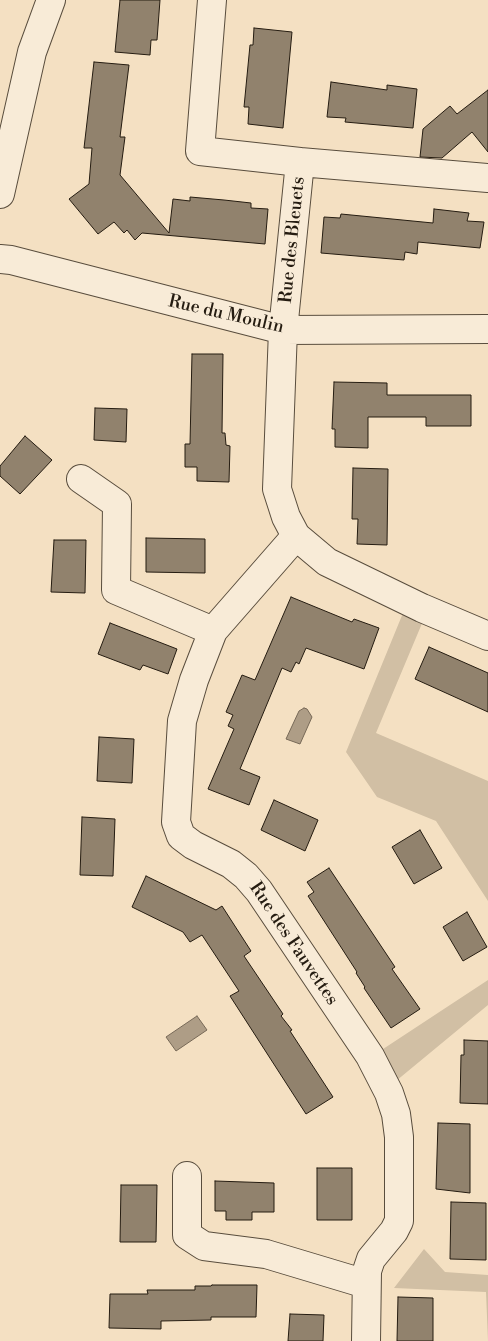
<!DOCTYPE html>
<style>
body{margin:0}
canvas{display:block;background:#f4e0c2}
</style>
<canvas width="488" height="1341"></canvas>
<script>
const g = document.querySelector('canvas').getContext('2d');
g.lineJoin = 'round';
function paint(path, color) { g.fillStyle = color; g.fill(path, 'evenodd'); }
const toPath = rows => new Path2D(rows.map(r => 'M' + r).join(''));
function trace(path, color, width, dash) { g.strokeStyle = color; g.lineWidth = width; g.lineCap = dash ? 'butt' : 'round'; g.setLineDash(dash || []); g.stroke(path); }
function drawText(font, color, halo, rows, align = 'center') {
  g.font = font + ' "Libre Bodoni",serif'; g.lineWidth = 5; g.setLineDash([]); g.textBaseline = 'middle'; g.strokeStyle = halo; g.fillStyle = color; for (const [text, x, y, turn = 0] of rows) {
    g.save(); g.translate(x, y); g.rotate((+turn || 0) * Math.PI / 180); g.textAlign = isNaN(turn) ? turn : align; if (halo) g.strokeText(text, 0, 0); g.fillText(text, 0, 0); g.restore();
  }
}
paint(toPath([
 [403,613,423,621,376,733,488,781,488,901,436,821,377,797,346,752],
 [488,980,488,1005,396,1081,377,1053],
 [424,1249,445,1272,488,1275,488,1341,486,1292,394,1288]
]), '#d1bfa4');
const water = toPath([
 [304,708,307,709,312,717,300,744,286,739,299,711,304,708],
 [197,1016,207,1030,176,1051,166,1037,197,1016]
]);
paint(water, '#ae9d86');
trace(water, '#776957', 1);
const building = toPath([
 [120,0,160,0,157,40,151,40,150,55,115,52,120,0],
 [254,28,292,32,283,128,248,124,249,107,244,107,250,45,253,45,254,28],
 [94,62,129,65,120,137,125,137,120,175,169,233,173,199,190,201,190,197,224,200,251,203,251,208,268,209,265,244,142,233,135,240,127,230,124,233,114,222,98,234,69,199,89,184,92,148,84,148,94,62],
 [331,82,387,90,387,85,417,89,413,128,345,122,346,118,327,117,331,82],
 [488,90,488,152,472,132,442,158,420,157,423,129,450,106,457,114,488,90],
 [434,209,469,213,467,221,484,222,480,248,418,242,417,254,405,252,404,260,321,253,324,217,340,218,341,214,433,223,434,209],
 [192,354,223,354,222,433,225,433,226,445,230,446,229,482,197,481,197,467,185,467,185,444,190,444,192,354],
 [334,382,387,383,387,395,471,395,471,426,426,426,426,417,368,417,368,448,335,447,335,429,332,429,334,382],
 [95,408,127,409,126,442,94,440,95,408],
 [25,436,52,460,20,494,0,476,0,466,25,436],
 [353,468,388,469,387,545,357,544,358,519,352,519,353,468],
 [146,538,205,539,205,573,146,572,146,538],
 [54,540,86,540,85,593,51,592,54,540],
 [291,597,352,622,354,619,379,628,364,669,306,648,299,664,296,662,291,672,282,668,240,769,260,777,249,805,208,789,234,729,228,726,233,715,226,712,242,675,255,680,291,597],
 [110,623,177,649,168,674,143,665,140,670,98,654,110,623],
 [429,647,488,673,488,712,415,679,429,647],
 [99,737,134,739,132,783,97,781,99,737],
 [274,800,318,820,305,851,261,830,274,800],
 [82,817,115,819,113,876,80,875,82,817],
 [420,830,442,868,414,884,392,847,420,830],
 [329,868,395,967,392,969,420,1009,391,1028,364,988,365,987,356,973,357,972,308,896,314,892,307,882,329,868],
 [146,876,216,910,222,906,251,951,244,956,283,1014,281,1016,292,1030,290,1031,333,1097,306,1114,230,996,239,991,202,935,190,942,183,932,132,907,146,876],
 [467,912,487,947,463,961,443,927,467,912],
 [464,1040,488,1041,488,1104,460,1103,461,1055,464,1055,464,1040],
 [438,1123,470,1124,470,1193,436,1189,438,1123],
 [317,1168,352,1168,352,1220,317,1220,317,1168],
 [215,1181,274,1183,274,1212,252,1212,252,1220,226,1220,226,1211,215,1211,215,1181],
 [121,1185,157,1185,156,1242,120,1242,121,1185],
 [451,1202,486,1203,486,1260,450,1259,451,1202],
 [212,1285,257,1285,256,1317,211,1317,211,1320,161,1321,161,1329,109,1328,110,1294,148,1294,147,1290,195,1290,195,1286,211,1286,212,1285],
 [398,1297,433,1298,433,1341,397,1341,398,1297],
 [290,1314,324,1315,323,1341,288,1341,290,1314]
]);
paint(building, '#91826d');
trace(building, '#251c11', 1);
const minor = toPath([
 [212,0,200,151,300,162,283,330,277,489,286,517,296,536,327,562,422,608,488,636],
 [300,162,488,178],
 [0,194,32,52,51,0],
 [0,259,11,260,283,330,488,329],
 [81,479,117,504,116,590,213,631],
 [296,536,213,631,194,680,182,721,176,822,181,836,193,845,231,864,246,876,259,891,370,1056,389,1093,396,1114,399,1137,399,1221,394,1231,371,1259,367,1271,366,1341],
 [187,1176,187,1235,204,1246,266,1254,366,1284]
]);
trace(minor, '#594d3d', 30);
trace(minor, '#f8ebd7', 28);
drawText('18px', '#251c11', '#f8ebd7', [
 ["Rue des Bleuets",293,240,-84],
 ["Rue du Moulin",226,315,13],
 ["Rue des Fauvettes",293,944,56]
]);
</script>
